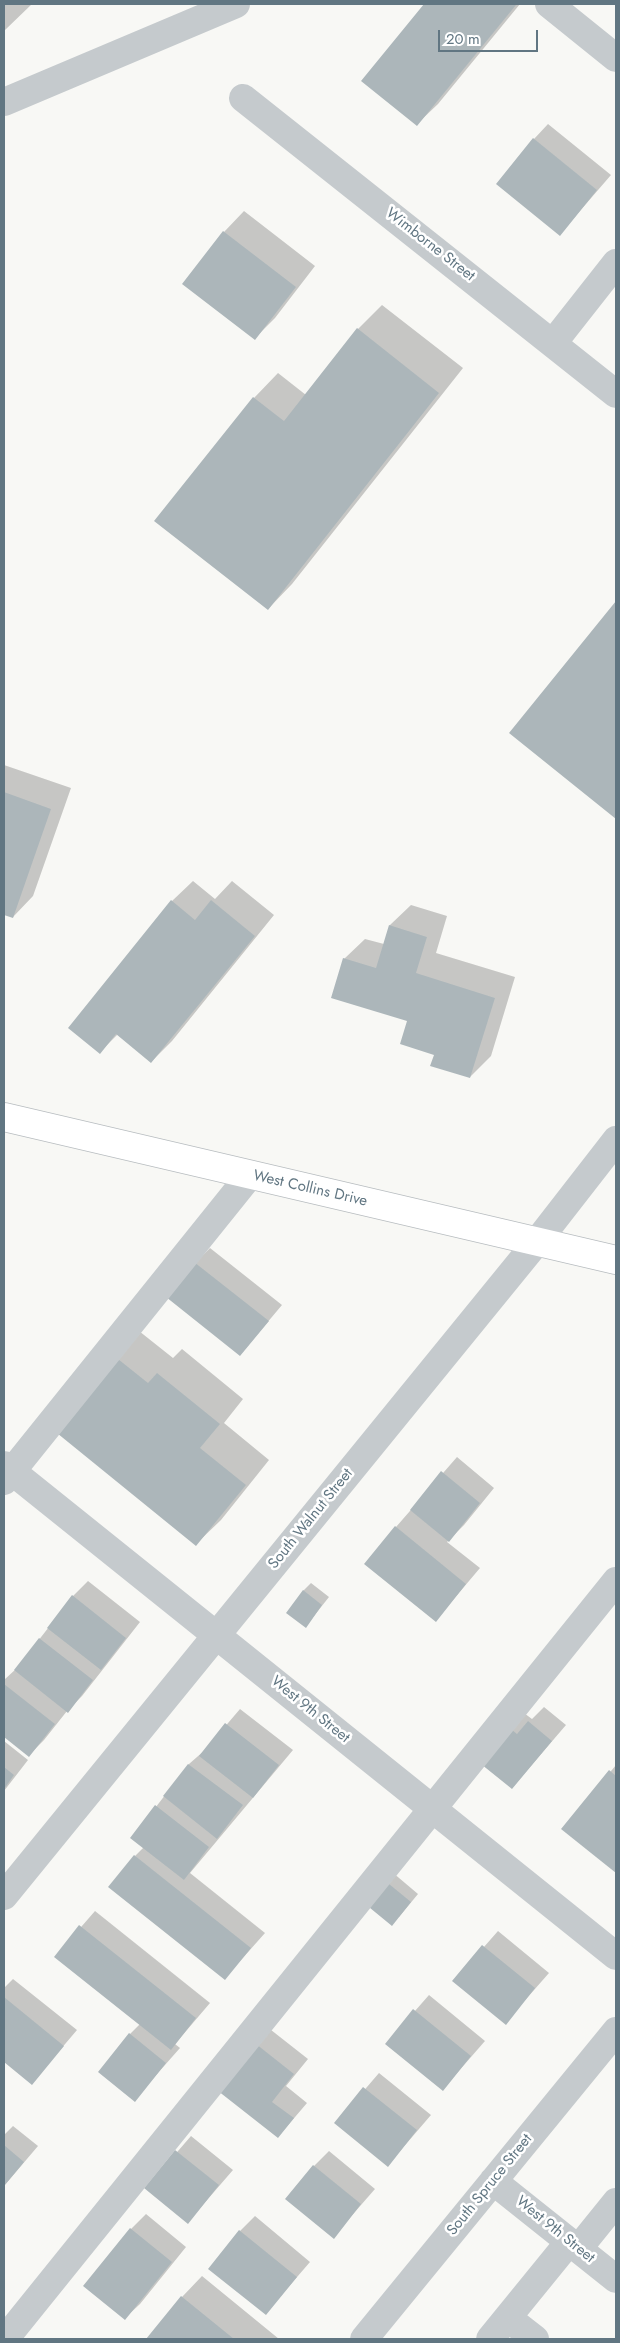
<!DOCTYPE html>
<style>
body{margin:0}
#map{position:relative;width:620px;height:2343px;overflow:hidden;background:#f8f8f5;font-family:Jost,sans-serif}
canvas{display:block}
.frame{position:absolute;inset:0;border:5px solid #617682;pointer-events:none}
.scale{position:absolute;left:438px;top:30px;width:100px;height:22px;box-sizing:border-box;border:2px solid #617682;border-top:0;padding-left:6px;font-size:15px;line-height:18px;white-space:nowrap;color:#617682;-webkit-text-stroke:4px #fff;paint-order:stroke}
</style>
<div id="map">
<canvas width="620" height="2343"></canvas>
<div class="frame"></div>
<div class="scale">20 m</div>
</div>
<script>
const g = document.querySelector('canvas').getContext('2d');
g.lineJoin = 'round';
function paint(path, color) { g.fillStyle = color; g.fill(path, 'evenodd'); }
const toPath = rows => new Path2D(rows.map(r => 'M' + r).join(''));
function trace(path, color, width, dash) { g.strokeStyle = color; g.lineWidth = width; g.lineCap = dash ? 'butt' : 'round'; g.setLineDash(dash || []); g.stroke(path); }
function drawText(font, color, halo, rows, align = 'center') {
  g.font = font + ' Jost,sans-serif'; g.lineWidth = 5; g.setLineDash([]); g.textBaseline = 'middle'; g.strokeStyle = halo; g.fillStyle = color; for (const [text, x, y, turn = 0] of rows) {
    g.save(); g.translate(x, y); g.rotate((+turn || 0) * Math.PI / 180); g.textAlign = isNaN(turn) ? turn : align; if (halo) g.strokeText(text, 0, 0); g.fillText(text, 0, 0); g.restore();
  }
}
paint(toPath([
 [4,4,32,4,4,31],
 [426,4,520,4,438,104,417,124,363,80],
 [548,124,611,175,560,234,534,139],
 [244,211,315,266,275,318,255,338,224,232],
 [382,305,463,368,292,584,268,609,254,398,278,373,306,395,358,329],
 [616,603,616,818,511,732],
 [4,765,71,788,33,896,13,917,4,914],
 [193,881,215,899,232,881,274,915,172,1041,151,1062,118,1034,100,1052,172,901],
 [411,905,447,916,436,953,515,977,491,1056,470,1077,435,1054,409,1020,344,959,365,939,384,944,390,925],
 [210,1248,282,1305,240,1355,195,1263],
 [139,1331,173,1358,182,1349,243,1399,224,1423,269,1460,221,1520,196,1544,54,1429],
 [457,1457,494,1488,464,1525,447,1542,480,1568,436,1620,396,1527],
 [88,1581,140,1622,82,1696,67,1711,44,1740,29,1755,4,1736,4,1680,17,1668,73,1596],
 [311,1583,329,1597,306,1626,303,1591],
 [544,1707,566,1725,512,1788,478,1759,520,1710,532,1719],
 [240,1709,293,1750,190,1873,265,1933,225,1978,135,1856,144,1847,132,1838,189,1764,205,1750],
 [4,1741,28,1760,4,1791],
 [616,1765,616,1872,563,1829],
 [392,1872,418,1894,399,1917,366,1903],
 [95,1911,210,2003,175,2044,180,2048,134,2100,130,2034,140,2024,55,1957],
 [498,1931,549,1973,505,2023,454,1981],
 [13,1979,77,2030,32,2083,4,2060,4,1988],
 [429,1995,485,2041,443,2089,386,2044],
 [266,2026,308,2059,286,2086,307,2103,278,2137,215,2087],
 [379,2073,431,2115,388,2165,336,2123],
 [13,2126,38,2146,4,2186,4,2135],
 [191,2136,233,2170,188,2222,146,2188],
 [329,2151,375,2189,333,2237,314,2166],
 [146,2214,186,2247,140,2304,125,2318,131,2229],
 [255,2216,310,2262,266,2313,240,2231],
 [202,2276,279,2339,148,2339,182,2297]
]), '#0003');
paint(toPath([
 [424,4,516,5,417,126,361,81],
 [533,138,597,190,560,236,496,184],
 [223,231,296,287,255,340,182,284],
 [357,328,439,393,268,610,154,521,253,397,284,421],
 [616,601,616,819,509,733],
 [4,792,51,809,13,918,4,915],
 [171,900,195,920,211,900,255,936,151,1063,116,1034,100,1054,68,1028],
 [389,925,427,937,416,973,495,998,470,1078,430,1066,434,1055,400,1044,407,1021,331,998,343,958,376,968],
 [194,1262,269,1321,240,1356,166,1297],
 [113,1355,148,1383,157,1373,220,1424,200,1448,246,1485,196,1546,52,1429],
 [441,1471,480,1503,449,1542,410,1510],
 [395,1526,466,1584,436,1622,364,1564],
 [303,1590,322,1605,306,1628,286,1613],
 [72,1595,126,1638,101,1670,47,1628],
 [39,1638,93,1680,68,1713,14,1670],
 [4,1684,55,1724,29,1757,4,1737],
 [528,1721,552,1741,512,1789,476,1760,505,1724,517,1734],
 [225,1723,279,1765,253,1798,199,1756],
 [188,1764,243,1805,217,1839,163,1796],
 [4,1767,14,1775,4,1789],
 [609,1770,616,1776,616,1873,561,1829],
 [155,1805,209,1847,184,1880,130,1838],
 [134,1855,251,1948,225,1980,108,1887],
 [383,1879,411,1902,392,1926,364,1903],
 [79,1925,196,2018,171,2050,54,1957],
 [482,1945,535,1988,506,2025,452,1981],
 [4,1997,64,2046,32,2085,4,2062],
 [413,2009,471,2056,443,2091,385,2044],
 [129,2033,166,2063,135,2102,98,2072],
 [251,2040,294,2074,272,2102,294,2118,278,2138,213,2087],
 [363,2087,417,2130,388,2167,334,2123],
 [4,2145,24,2162,4,2186],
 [175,2150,219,2185,188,2224,144,2188],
 [313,2165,361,2204,334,2239,285,2199],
 [130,2228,172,2262,125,2320,83,2286],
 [239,2230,297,2277,266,2315,208,2269],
 [181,2296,234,2339,146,2339]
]), '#acb6ba');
const major = toPath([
 [4,1117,616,1260]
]);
trace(major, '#b8bdc0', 30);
trace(toPath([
 [549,4,616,58],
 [243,98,616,394],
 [4,102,236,4],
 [553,343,616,263],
 [4,1465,616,1956],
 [4,1481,250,1175],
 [4,1896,536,1243,616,1140],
 [493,2181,616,2279],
 [578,2249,616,2202],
 [508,2318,535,2339],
 [5,2339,616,1581],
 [364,2339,616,2031],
 [490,2339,569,2242]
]), '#c5cacd', 28);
trace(major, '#fff', 28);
drawText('15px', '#617682', '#fff', [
 ["Wimborne Street",430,245,38],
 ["West Collins Drive",310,1189,13],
 ["South Walnut Street",311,1519,-51],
 ["West 9th Street",310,1710,39],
 ["South Spruce Street",490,2185,-51],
 ["West 9th Street",555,2230,39]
]);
</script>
